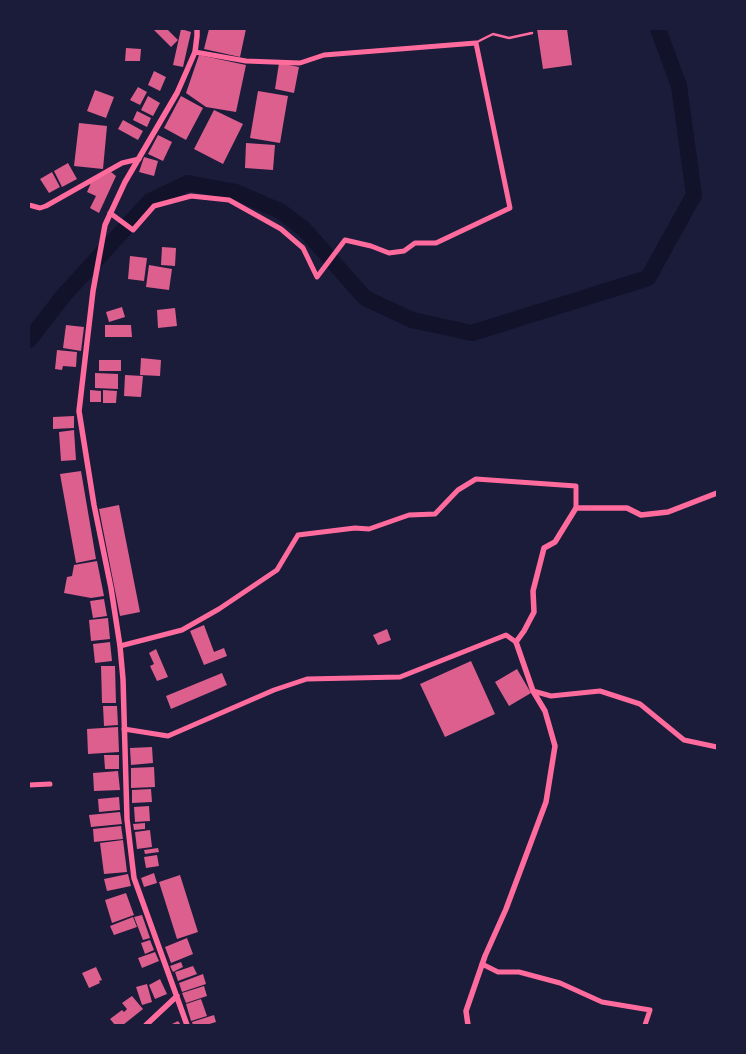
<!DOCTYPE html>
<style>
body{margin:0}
#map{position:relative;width:746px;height:1054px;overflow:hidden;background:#1b1b3a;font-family:Roboto,sans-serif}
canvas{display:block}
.frame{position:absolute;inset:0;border:30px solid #1b1b3a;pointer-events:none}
</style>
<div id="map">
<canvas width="746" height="1054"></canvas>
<div class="frame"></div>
</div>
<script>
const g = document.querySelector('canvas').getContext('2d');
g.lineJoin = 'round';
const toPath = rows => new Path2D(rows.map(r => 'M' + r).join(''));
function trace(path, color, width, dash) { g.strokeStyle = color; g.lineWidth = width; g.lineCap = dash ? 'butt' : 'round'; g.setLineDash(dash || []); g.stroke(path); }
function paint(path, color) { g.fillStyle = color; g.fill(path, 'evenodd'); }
trace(toPath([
 [29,340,64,295,150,201,188,183,236,192,280,211,304,229,365,298,412,320,472,333,648,278,694,195,679,86,658,29]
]), '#12122b', 16);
paint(toPath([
 [153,29,167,29,178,40,171,47],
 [181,29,191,32,183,67,173,65],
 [209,29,246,29,240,57,204,49],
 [537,29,567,29,572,65,543,69],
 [126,48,141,49,140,61,125,61],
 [199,55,246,65,236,112,206,107,186,93],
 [279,63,299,67,294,93,275,89],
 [154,71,166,77,160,91,148,85],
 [138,87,147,92,140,105,130,100],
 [95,90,114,97,106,118,87,111],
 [258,91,288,96,280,143,250,138],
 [148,96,160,103,153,116,141,110],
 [181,96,203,108,186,140,164,128],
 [214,110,243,124,223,164,194,149],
 [137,111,151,118,147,127,133,120],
 [123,120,143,131,138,140,118,129],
 [79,123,107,126,103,169,74,166],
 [158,135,172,142,163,161,148,154],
 [246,143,275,145,273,170,245,168],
 [144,157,158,161,154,176,139,172],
 [68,163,77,179,62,187,54,171],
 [52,172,60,187,49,193,40,179],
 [111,172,116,176,99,213,90,208,96,196,87,192,91,183],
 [162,247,176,248,175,266,161,265],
 [130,256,147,258,144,281,128,279],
 [149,265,172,269,169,290,146,287],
 [122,307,125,317,109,322,106,312],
 [175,308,177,326,158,328,157,310],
 [66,325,84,327,81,351,63,348],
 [105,325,131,325,132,337,105,337],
 [57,350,77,352,76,367,63,366,62,370,55,369],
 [141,358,161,360,160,376,140,375],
 [99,360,121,360,121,371,99,371],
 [95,373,118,374,118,389,95,388],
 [125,375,143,376,141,397,124,396],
 [90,390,101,391,101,402,90,402],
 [103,390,117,391,116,403,103,403],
 [74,416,74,428,53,429,53,417],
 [74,430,76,460,61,461,59,432],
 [81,471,96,559,76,563,60,474],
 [119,505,140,612,120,616,99,509],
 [97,561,104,596,91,598,64,593,67,577,72,576,74,565],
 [104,599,107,616,93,618,90,601],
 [108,618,110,639,91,641,89,620],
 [204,625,214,652,224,648,227,656,204,665,190,631],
 [387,629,391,640,378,645,373,635],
 [110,642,112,661,95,663,93,644],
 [156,649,168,677,157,681,150,666,154,664,149,653],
 [471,661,495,714,445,737,420,684],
 [101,666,115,666,116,703,102,703],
 [517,669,531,693,509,706,495,682],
 [222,673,227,685,171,709,166,696],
 [103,706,117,706,118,725,104,726],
 [118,727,119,752,88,754,87,729],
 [152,747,153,763,131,765,130,748],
 [104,755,119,755,119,769,105,769],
 [154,767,155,787,131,788,131,768],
 [118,771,120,790,94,791,93,773],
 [151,789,152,802,132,803,132,790],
 [119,797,120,810,99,812,98,799],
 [149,806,150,821,135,822,134,807],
 [120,812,122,824,91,827,89,815],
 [145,823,145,829,134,830,133,824],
 [121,826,123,839,94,842,93,829],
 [150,830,152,847,137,849,135,832],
 [123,840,127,872,104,874,100,843],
 [158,848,159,852,145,854,144,850],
 [157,855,159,866,146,868,144,857],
 [154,873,157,883,144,887,141,878],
 [128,874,131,886,107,891,104,879],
 [180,875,198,932,177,939,159,882],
 [126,893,134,915,112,923,105,900],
 [142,915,150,938,143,940,134,917],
 [133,917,137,927,114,935,110,926],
 [187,938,193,954,171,963,165,947],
 [150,940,154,950,145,954,141,943],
 [155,952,159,961,142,968,138,958],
 [181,962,183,967,173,972,170,966],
 [193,966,197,974,178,981,175,972],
 [96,967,102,980,99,981,100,983,89,988,82,973],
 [203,974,206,984,182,992,179,983],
 [160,979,167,994,155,999,149,985],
 [147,984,152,1002,142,1005,136,987],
 [204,986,207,996,186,1003,182,993],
 [132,996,143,1009,123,1025,115,1025,110,1019,122,1010,124,1012,127,1009,122,1003],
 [201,999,207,1016,191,1021,186,1004],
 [214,1015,216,1022,206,1025,193,1025,192,1022],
 [178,1021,181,1025,170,1025]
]), '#dd5f8e');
trace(toPath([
 [477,42,493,34,509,38,532,33]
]), '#ff6b9d', 2.5);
trace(toPath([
 [29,205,40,208,46,206,122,163,139,159],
 [110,213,133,230,154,206,191,196,229,200,281,229,303,248,317,277,345,240,371,246,389,253,404,251,415,243,436,243,510,208,476,43,324,55,300,63,246,61,195,52],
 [120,646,182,630,219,609,277,570,298,535,355,528,369,529,409,515,435,514,458,490,476,479,576,486,576,508],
 [533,691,551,696,600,691,640,704,684,740,717,747],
 [124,729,168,736,274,690,307,679,400,677,506,635,516,642],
 [29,785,50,784],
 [482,964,498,972,519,972,560,983,602,1002,650,1010,645,1025]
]), '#ff6b9d', 5);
trace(toPath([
 [146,1025,177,996],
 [187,1025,134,878,127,819,123,679,120,646,111,588,94,505,79,411,93,291,105,225,125,182,177,93,195,52,197,36,197,29],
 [468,1025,466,1011,485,956,506,909,546,802,555,746,545,711,533,691,516,642,524,631,534,612,533,591,544,548,555,542,576,508,627,508,641,515,668,512,717,493]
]), '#ff6b9d', 5.5);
</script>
